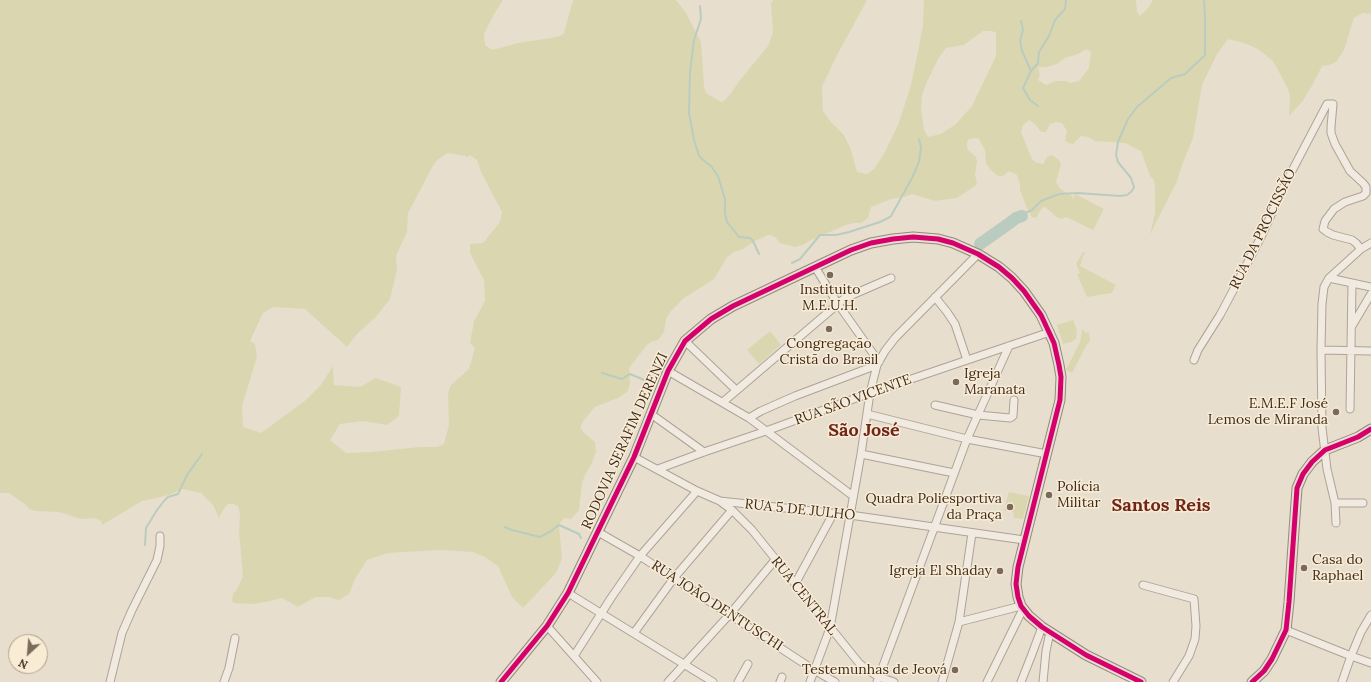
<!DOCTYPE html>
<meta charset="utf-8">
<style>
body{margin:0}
#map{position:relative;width:1371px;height:682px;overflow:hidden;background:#e8dece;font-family:Lora,serif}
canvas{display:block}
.north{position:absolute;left:8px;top:634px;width:40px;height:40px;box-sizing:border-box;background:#f9ecd5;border:1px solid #ae9f8c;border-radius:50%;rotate:206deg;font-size:11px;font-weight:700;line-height:16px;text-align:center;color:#3e2b1e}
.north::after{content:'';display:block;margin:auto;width:14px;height:18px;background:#7a6a5c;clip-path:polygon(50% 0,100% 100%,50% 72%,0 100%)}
</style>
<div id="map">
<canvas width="1371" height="682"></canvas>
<div class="north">N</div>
</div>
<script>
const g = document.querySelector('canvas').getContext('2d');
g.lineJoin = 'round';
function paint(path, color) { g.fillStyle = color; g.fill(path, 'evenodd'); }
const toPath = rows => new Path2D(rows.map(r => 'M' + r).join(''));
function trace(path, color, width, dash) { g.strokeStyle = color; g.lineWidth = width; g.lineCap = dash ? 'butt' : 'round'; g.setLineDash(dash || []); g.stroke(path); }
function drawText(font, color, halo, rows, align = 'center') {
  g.font = font + ' Lora,serif'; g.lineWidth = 3; g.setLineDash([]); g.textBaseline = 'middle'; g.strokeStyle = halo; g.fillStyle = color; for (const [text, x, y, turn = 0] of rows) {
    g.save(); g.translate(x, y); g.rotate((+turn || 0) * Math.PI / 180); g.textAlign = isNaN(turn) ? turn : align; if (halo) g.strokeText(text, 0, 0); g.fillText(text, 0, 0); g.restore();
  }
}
paint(toPath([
 [0,0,503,0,494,14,484,34,485,45,492,50,518,43,557,37,562,35,564,33,573,0,676,0,686,13,701,42,704,86,706,93,721,102,724,101,731,93,740,80,768,46,773,32,771,4,773,0,867,0,835,59,822,87,823,111,831,122,844,135,851,150,857,172,867,174,874,169,884,154,898,125,904,107,911,85,919,46,923,25,924,0,1136,0,1137,12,1140,16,1148,8,1153,0,1371,0,1371,14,1363,13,1354,18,1344,50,1336,62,1329,65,1322,66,1313,84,1302,102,1289,116,1290,96,1288,89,1273,61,1258,49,1244,43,1228,39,1217,54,1202,85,1193,138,1182,165,1177,181,1150,235,1155,213,1155,190,1154,180,1150,176,1141,151,1125,143,1095,141,1088,137,1081,136,1073,144,1069,143,1065,141,1067,131,1062,123,1056,122,1050,124,1046,132,1043,132,1040,131,1036,125,1029,120,1023,125,1021,132,1032,159,1035,162,1043,164,1047,157,1052,155,1054,156,1059,160,1061,164,1056,182,1059,187,1063,191,1072,196,1073,199,1075,194,1104,209,1093,230,1066,217,1063,219,1058,218,1045,207,1042,208,1036,218,1032,217,1027,208,1020,190,1020,184,1017,175,1009,171,1003,176,998,176,991,170,986,164,985,150,979,139,975,138,969,139,967,142,967,147,968,150,976,157,977,161,975,175,977,182,975,186,957,198,935,201,912,194,904,197,891,199,871,207,868,218,861,223,854,223,846,225,811,240,803,245,795,247,780,243,776,238,771,235,768,235,755,241,743,249,734,252,727,257,714,279,684,298,670,312,666,319,664,332,658,340,651,342,647,345,629,368,630,383,628,391,618,398,595,407,584,420,581,426,581,428,584,433,595,442,596,452,591,465,585,475,582,483,579,510,574,516,571,519,564,518,559,524,562,559,556,573,523,608,512,597,498,566,485,557,473,552,440,550,388,553,367,560,355,579,349,594,339,600,328,597,315,597,298,607,282,598,266,602,252,604,234,603,232,601,233,594,238,588,243,576,239,532,240,514,238,506,233,504,228,504,226,506,222,512,219,518,213,505,201,493,182,489,169,495,142,501,102,525,101,521,95,518,81,519,59,512,35,511,29,509,26,505,9,493,0,493],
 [983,31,992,31,996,33,996,56,972,106,956,124,941,134,928,137,924,130,921,109,922,95,927,82,938,59,946,48,964,45],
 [1086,49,1091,52,1089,68,1079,81,1070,83,1065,81,1056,81,1046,85,1038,80,1040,75,1038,67,1047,67,1057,64,1065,58,1078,54],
 [447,153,466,156,467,158,470,155,477,160,481,172,502,212,500,222,483,243,470,244,470,253,484,280,485,301,474,321,470,343,475,348,469,369,451,385,448,392,449,425,444,444,437,447,419,447,371,452,346,453,330,440,340,424,363,421,387,425,399,416,401,387,376,378,360,387,334,385,333,366,320,386,306,400,261,433,243,427,242,406,257,357,255,344,250,341,263,313,273,307,305,309,347,347,357,334,376,317,390,299,397,270,396,256,407,232,408,213,435,162],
 [1083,252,1085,253,1081,261,1082,262,1080,266,1116,285,1112,293,1087,297,1077,274,1080,273,1076,264],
 [1073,320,1077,330,1076,339,1071,342,1063,344,1057,325],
 [1084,329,1085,333,1089,332,1090,340,1088,344,1087,344,1072,373,1066,370,1080,342,1082,331],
 [770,331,781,345,759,364,747,350],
 [1009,492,1029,496,1023,519,1014,518,1013,512,1004,510]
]), '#dad7b0');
trace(toPath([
 [700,6,701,19,694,40,690,72,689,113,694,140,699,156,703,160,711,166,718,176,725,199,725,213,727,222,739,237,750,238,753,241,759,254],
 [1021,21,1023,30,1020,41,1022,51,1031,71],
 [1038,106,1030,100,1023,88,1031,71,1038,63,1039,52,1049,36,1055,20,1065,9,1066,0],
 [1025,213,1032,210,1041,201,1059,194,1078,193,1120,196,1127,195,1132,191,1134,187,1131,178,1118,162,1116,155,1118,142,1128,119,1137,107,1171,78,1185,74,1205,55,1205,17,1204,0],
 [891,216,912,178,919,162,921,147,919,139],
 [821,235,836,235,849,232,880,222,890,217],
 [792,263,800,259,820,235],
 [602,373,622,379,630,374,649,382],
 [505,527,512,530,540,537,551,531,559,525,579,534,581,538],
 [145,545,146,528,157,510,164,501,168,497,178,494,187,475,202,454]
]), '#baccc0', 2);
trace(toPath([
 [980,244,1011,222,1016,218,1022,216]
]), '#baccc0', 12);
const minor = toPath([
 [815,267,838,304,879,362],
 [1329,278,1361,249,1371,243],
 [935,297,947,312,955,324,967,360],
 [1352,326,1371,294],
 [685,341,736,390],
 [1321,350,1371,351],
 [1194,360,1198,350,1220,315,1236,285,1263,233,1283,188,1327,104,1333,104,1331,127,1331,133,1335,144,1350,171,1363,183,1366,187,1366,193,1363,196,1345,202,1334,209,1325,221,1323,229,1327,232,1333,235,1352,240,1356,243,1361,249],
 [668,371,749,418,853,496],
 [723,402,845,298,891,278],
 [935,405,978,415,1010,418,1013,416,1014,400],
 [1350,409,1352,283],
 [651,414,704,452],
 [867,414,967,439,1047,454],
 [749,418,761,411,795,396,877,365],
 [861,454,954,473],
 [634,457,697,491,720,501,850,515,1024,540],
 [658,469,704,452,766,431,870,393,1050,332],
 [721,502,732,510,752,530,859,663,866,669,879,677,894,682],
 [1335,503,1363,503],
 [1336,523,1335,503,1327,469,1322,428,1321,350,1322,304,1324,287,1329,278,1371,287],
 [598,532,640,556,814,670,835,682],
 [795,584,833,514],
 [1143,585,1194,599,1196,626,1195,639,1189,656,1173,682],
 [568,593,713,682],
 [959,622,1021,606],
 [547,626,597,682],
 [1286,630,1351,656,1371,663],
 [634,633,674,578,732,510],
 [574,656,611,598,640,556,697,491],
 [110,682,122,633,132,610,157,560,160,546,160,536],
 [224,682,229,668,235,638],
 [668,682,730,614,775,560],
 [738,682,748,664],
 [780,682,782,677],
 [810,682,830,628,861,454,870,393,877,365,885,351,895,338,978,254],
 [877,682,967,439,1009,346],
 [942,682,959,622,972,533],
 [987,682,1023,609],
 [1021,682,1032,654,1042,627],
 [1043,682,1046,651,1050,632],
 [1342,682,1351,656,1361,632,1371,615]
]);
const major = toPath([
 [501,682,547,626,568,593,634,457,668,371,685,341,711,319,733,306,851,250,871,243,893,239,913,237,938,239,953,243,978,254,999,267,1012,278,1024,291,1041,315,1054,343,1059,365,1061,377,1060,400,1018,567,1016,584,1018,597,1021,606,1029,616,1042,627,1086,655,1141,682],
 [1252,682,1264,671,1272,659,1286,630,1289,602,1297,488,1303,474,1312,462,1325,450,1358,437,1371,429]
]);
trace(minor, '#ada397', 9);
trace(major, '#93897e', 11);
trace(minor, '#f0eae1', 7);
trace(major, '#e7dfd2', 9);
trace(toPath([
 [501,682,547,626,568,593,634,457,668,371,685,341,711,319,733,306,851,250,871,243,893,239,913,237,938,239,953,243,978,254,999,267,1012,278,1024,291,1041,315,1054,343,1059,365,1061,377,1060,400,1018,567,1016,584,1018,597,1021,606,1029,616,1042,627,1086,655,1141,682],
 [1252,682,1264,671,1272,659,1286,630,1289,602,1297,488,1303,474,1312,462,1325,450,1358,437,1371,429]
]), '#d6006c', 5);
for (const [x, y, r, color] of [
 [830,275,4,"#7a6a5c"],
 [829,329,4,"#7a6a5c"],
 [956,382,4,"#7a6a5c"],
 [1336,412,4,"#7a6a5c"],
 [1049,495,4,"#7a6a5c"],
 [1010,507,4,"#7a6a5c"],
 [1304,568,4,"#7a6a5c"],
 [1000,571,4,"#7a6a5c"],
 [955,670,4,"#7a6a5c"]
]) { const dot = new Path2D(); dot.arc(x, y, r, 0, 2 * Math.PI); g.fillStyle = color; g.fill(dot); trace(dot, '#f9ecd5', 1.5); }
drawText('14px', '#3e2b1e', '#f9ecd5', [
 ["RUA DA PROCISSÃO",1263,229,-64],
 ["RUA SÃO VICENTE",853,400,-20],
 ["RODOVIA SERAFIM DERENZI",625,441,-66],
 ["RUA 5 DE JULHO",800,510,6],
 ["RUA CENTRAL",804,596,51],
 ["RUA JOÃO DENTUSCHI",717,606,33]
]);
drawText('14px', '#3e2b1e', '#f9ecd5', [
 ["Instituito",830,290,"center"],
 ["M.E.U.H.",830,306,"center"],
 ["Congregação",829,344,"center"],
 ["Cristã do Brasil",829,360,"center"],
 ["Igreja",964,374,"left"],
 ["Maranata",964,390,"left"],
 ["E.M.E.F José",1328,404],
 ["Lemos de Miranda",1328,420],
 ["Polícia",1057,487,"left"],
 ["Militar",1057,503,"left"],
 ["Quadra Poliesportiva",1002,499],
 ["da Praça",1002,515],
 ["Casa do",1312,560,"left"],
 ["Raphael",1312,576,"left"],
 ["Igreja El Shaday",992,571],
 ["Testemunhas de Jeová",947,670]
], 'right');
drawText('bold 18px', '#6f2519', '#f9ecd5', [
 ["São José",864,431],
 ["Santos Reis",1161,506]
]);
</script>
